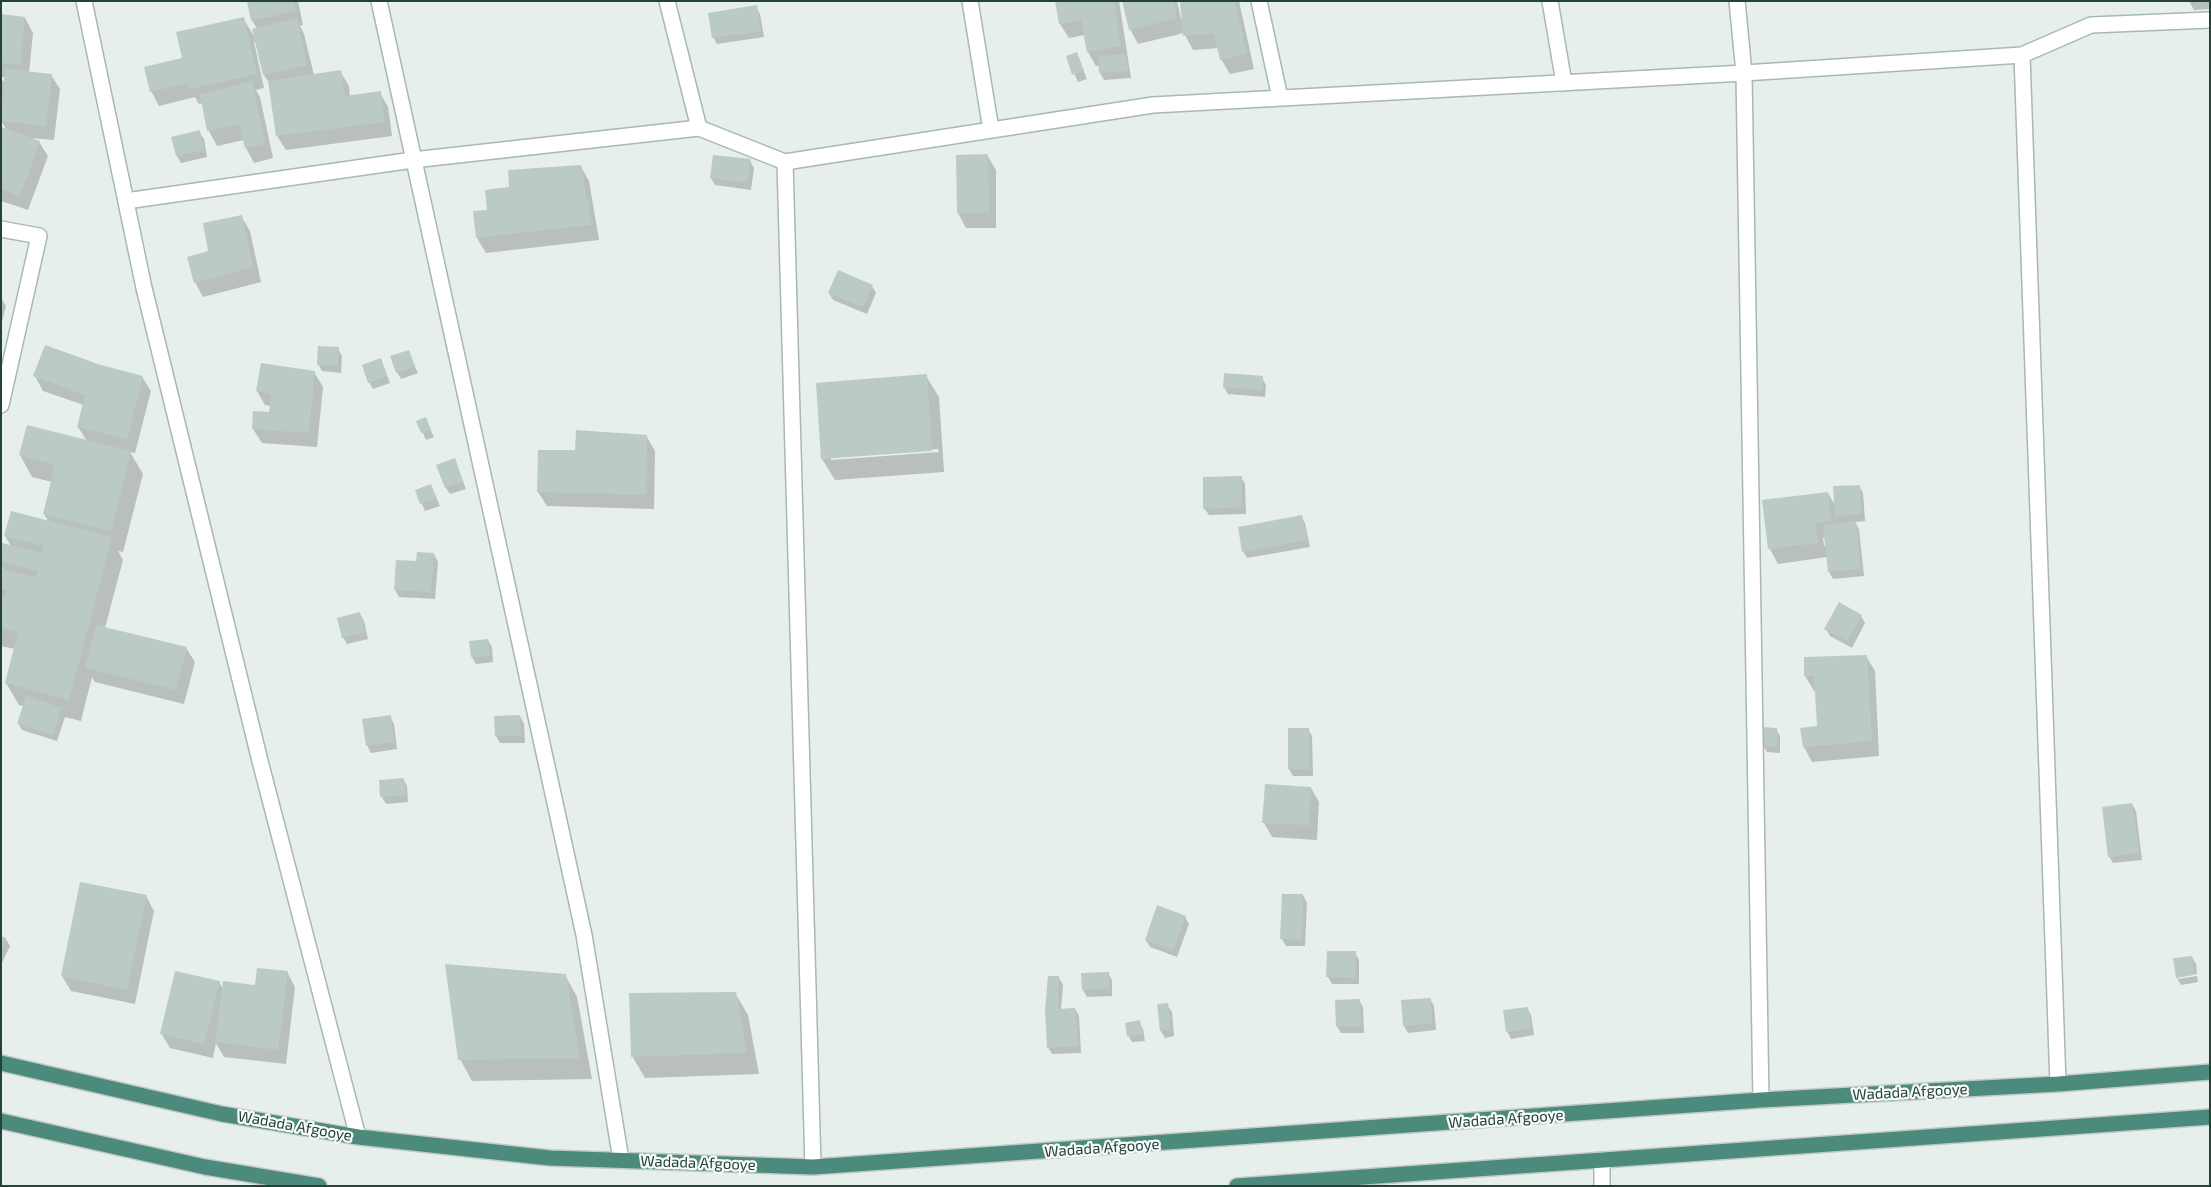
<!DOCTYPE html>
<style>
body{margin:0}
#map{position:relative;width:2211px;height:1187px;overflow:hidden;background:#e6efeb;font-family:"Exo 2",sans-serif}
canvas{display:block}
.frame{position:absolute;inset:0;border:2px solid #24423a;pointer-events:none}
</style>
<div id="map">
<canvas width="2211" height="1187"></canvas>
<div class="frame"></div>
</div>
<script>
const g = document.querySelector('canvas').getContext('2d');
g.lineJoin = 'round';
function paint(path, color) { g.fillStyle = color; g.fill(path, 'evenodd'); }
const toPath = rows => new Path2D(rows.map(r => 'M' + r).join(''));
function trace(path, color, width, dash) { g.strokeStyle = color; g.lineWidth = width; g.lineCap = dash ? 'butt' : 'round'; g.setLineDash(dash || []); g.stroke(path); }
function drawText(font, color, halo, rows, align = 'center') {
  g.font = font + ' "Exo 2",sans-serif'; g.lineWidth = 4.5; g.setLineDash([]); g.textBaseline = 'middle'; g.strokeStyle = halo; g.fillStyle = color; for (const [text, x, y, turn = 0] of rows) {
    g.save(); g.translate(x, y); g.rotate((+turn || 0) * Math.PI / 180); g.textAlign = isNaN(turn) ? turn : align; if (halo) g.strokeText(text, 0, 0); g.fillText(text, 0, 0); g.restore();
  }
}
paint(toPath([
 [248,1,298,1,303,25,300,26,304,34,314,75,340,71,349,86,350,97,380,93,388,107,392,136,286,150,277,136,270,84,264,75,256,41,254,42,264,88,256,90,260,97,273,158,254,163,246,148,244,140,217,146,209,131,203,103,199,104,195,97,159,106,151,91,183,59,243,18,255,38,257,29,252,20],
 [1056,1,1119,1,1131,78,1104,80,1100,73,1100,66,1096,66,1088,52,1085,35,1069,38,1060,24],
 [1124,1,1177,1,1181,19,1183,19,1182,1,1239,1,1254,69,1230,74,1221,59,1219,48,1193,50,1184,33,1138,44,1130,29],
 [2189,1,2210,1,2210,9,2194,10],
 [756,7,760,14,764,37,717,44,713,37],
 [1,16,25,18,33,33,29,73,51,75,60,89,54,140,31,138,39,142,48,156,28,210,1,201,1,129,7,131,2,122,1,125,1,78,5,84,6,77,1,77],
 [1076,53,1087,79,1078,82,1067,57],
 [199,132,204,139,207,157,181,163,177,156,173,138],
 [987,155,996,170,996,228,966,228,958,213,957,156],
 [750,161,754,168,751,190,715,185,711,178],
 [581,167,589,181,599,240,486,253,477,238,474,212,488,211,510,188],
 [241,216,250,231,261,282,203,297,195,282,210,252],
 [872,286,876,293,867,314,833,300,829,293],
 [1,298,6,306,1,325],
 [338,349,342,356,341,373,322,371,318,364],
 [408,351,418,373,401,379,397,372],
 [381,360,390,383,373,389,369,382],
 [100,366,142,377,151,391,135,453,130,452,143,474,123,552,118,551,123,560,105,628,186,648,195,662,184,704,95,682,92,677,81,721,65,717,57,741,22,730,18,723,24,706,19,705,6,683,15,649,1,646,1,570,4,571,1,566,1,549,2,544,11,546,5,536,49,522,44,514,52,482,32,477,20,455,87,441,78,427,84,405,43,391,35,376],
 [314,372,323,387,317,447,262,443,253,429,270,413,271,406,265,405,257,391],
 [926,376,939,397,944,472,835,480,822,459],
 [938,449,939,452,831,460,831,457],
 [1262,378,1266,385,1265,397,1228,394,1224,387],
 [418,422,429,426,434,437,426,440],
 [647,437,655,451,654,509,547,506,538,492],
 [455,460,466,489,450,494,446,488],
 [1241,477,1245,484,1246,514,1209,515,1204,508],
 [1859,486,1863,493,1865,521,1855,522,1859,529,1864,576,1833,579,1829,572,1827,557,1778,564,1770,549,1763,501,1828,493,1836,507],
 [1823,538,1825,538,1826,545,1824,546],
 [417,491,434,492,440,506,425,511],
 [1301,516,1305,523,1310,547,1247,558,1243,551],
 [434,554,438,562,435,599,399,597,395,590,417,562],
 [360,614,364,621,368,639,347,644,343,637],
 [1861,616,1865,623,1852,648,1830,636,1826,629],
 [488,640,492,647,493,662,476,664,472,657,471,642],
 [1866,656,1875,671,1879,756,1812,762,1804,747,1801,729,1818,727,1816,691,1814,691,1805,676],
 [520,716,524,724,525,743,500,743,496,736,495,718],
 [390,717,394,724,397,749,371,753,367,745],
 [1308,729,1312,736,1313,776,1293,776,1289,769],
 [1776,729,1780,736,1780,753,1767,752,1763,745],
 [403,779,407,786,408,802,386,804,382,797,380,782],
 [1311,788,1319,802,1317,840,1272,837,1264,823],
 [2132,804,2136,811,2142,860,2113,863,2109,856],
 [81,884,146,896,154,911,135,1004,71,991,62,976],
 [1303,895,1307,903,1305,946,1286,946,1282,939],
 [1185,917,1189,924,1177,957,1150,947,1146,940],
 [1,937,6,939,10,946,1,965],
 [1355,953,1359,960,1359,984,1332,984,1328,977],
 [2192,957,2196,964,2197,974,2178,976,2178,979,2197,976,2198,982,2181,985,2177,978],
 [287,972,295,987,286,1064,224,1057,216,1043,213,1058,170,1048,161,1033,219,982,223,989,256,986],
 [1108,973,1112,980,1112,996,1087,997,1083,990],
 [565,975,577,997,592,1079,472,1081,460,1059],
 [1059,978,1063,985,1061,1010,1075,1009,1079,1016,1081,1053,1052,1054,1048,1047],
 [735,993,748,1015,759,1074,645,1078,632,1056],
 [1430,999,1434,1006,1436,1030,1408,1033,1404,1026],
 [1359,1000,1363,1007,1364,1033,1341,1033,1337,1026],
 [1167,1005,1172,1012,1174,1036,1165,1038,1161,1031],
 [1527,1008,1531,1015,1534,1035,1511,1039,1507,1031],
 [1139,1022,1143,1029,1145,1041,1132,1042,1128,1035]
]), '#0003');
paint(toPath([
 [247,1,294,1,296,11,251,21],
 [1055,1,1114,1,1121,46,1087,52,1081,20,1059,24],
 [1122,1,1173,1,1177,18,1129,30],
 [1180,1,1235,1,1247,54,1220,60,1214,33,1183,36],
 [757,5,761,31,712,38,708,13],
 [1,14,25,17,20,65,1,63],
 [244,17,257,74,189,89,188,83,150,92,144,67,182,58,176,32],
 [297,18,307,65,263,75,252,29],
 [1077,52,1084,71,1072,75,1066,56],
 [1126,54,1128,71,1099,73,1098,56],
 [5,69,52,74,46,126,1,121],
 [341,70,345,96,381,91,385,122,276,136,268,81],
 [252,81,265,144,245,148,239,125,207,131,200,95],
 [1,127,40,141,20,196,1,189],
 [200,130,204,150,176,156,171,137],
 [988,154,989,213,957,213,956,155],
 [713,155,751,159,747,183,710,178],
 [581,165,587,199,588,198,591,225,476,238,473,211,487,210,485,190,509,187,508,170],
 [242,215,253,267,194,283,187,257,208,251,203,223],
 [838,270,873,285,863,307,828,293],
 [45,345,101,365,143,376,127,439,77,427,85,395,33,376],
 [318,346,339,347,338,366,317,365],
 [409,350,415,366,396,373,390,356],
 [381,358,387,376,368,383,362,365],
 [261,363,315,371,309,433,252,429,253,411,269,412,271,394,256,391],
 [1224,373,1263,376,1262,390,1223,387],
 [927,374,932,451,821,459,816,383],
 [426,417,431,430,421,433,416,421],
 [27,425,131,451,111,531,43,514,55,465,19,455],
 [576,430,647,435,646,495,537,492,538,450,575,450],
 [455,458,463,482,445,488,436,465],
 [1242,476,1242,507,1203,509,1203,477],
 [431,484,437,499,420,504,415,490],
 [1860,485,1862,514,1835,516,1833,486],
 [1828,492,1831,521,1815,523,1818,543,1768,549,1762,500],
 [11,511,112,537,69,700,5,683,18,632,1,628,1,597,5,598,7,591,1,589,1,569,36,577,38,571,1,561,2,543,42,553,44,546,4,536],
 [1302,515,1307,540,1242,552,1238,527],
 [1856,521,1861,569,1828,572,1823,525],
 [417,552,434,553,431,592,394,590,396,560,416,561],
 [1839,602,1862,615,1847,641,1824,629],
 [360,612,365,632,342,638,337,618],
 [96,625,187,647,176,690,85,668],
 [488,639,490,656,471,657,469,641],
 [1867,655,1872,741,1803,747,1800,728,1817,726,1814,676,1804,676,1804,657],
 [26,696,62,708,53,735,17,724],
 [391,715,394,742,366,746,362,719],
 [520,715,521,736,495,736,494,716],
 [1762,727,1777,728,1777,746,1762,746],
 [1288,728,1309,728,1310,769,1288,769],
 [404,778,405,795,380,797,379,780],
 [1265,784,1311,787,1309,825,1262,823],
 [2132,803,2139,853,2108,857,2102,807],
 [80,882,147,895,127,990,61,976],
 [1282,894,1303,894,1302,940,1280,939],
 [1157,905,1186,916,1173,950,1145,940],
 [1,936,6,938,1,950],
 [1327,951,1356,951,1355,978,1326,977],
 [2192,956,2194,975,2176,978,2173,958],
 [445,964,566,974,580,1058,458,1060],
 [257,968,288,971,278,1050,215,1042,223,981,255,985],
 [175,971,220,981,204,1044,160,1034],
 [1109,972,1109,989,1082,990,1081,973],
 [1048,976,1059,976,1058,1009,1075,1008,1078,1046,1047,1048,1045,1010],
 [736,992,747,1053,631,1057,629,993],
 [1431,998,1432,1023,1403,1026,1401,1000],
 [1360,999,1361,1026,1336,1027,1335,1000],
 [1168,1003,1171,1029,1160,1031,1157,1004],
 [1528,1007,1531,1029,1506,1032,1503,1010],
 [1140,1020,1142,1034,1127,1036,1125,1023]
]), '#bbcac4');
const minor = toPath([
 [84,1,144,288,260,761,358,1137],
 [379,1,584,935,621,1160],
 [667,1,699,128],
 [970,1,991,130],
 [1259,1,1280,98],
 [1550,1,1564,83],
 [1737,1,1744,73,1761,1100],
 [2022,55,2058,1084],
 [785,162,813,1167],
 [126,201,413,160,699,128,785,162,1153,105,1744,73,2022,55,2091,25,2210,20],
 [1,229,39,236,1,405],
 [1602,1160,1602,1186]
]);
const trunk = toPath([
 [1,1063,222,1114,358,1137,550,1158,813,1167,1761,1100,2058,1084,2210,1072],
 [1,1121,205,1167,319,1186],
 [1237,1186,2210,1117]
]);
trace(minor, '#a8b8b2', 18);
trace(trunk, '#c2cac8', 18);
trace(minor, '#fff', 15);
trace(trunk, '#4c8a7c', 15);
drawText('15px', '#24423a', '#f7fbf9', [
 ["Wadada Afgooye",1910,1092,-3],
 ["Wadada Afgooye",1506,1119,-4],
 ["Wadada Afgooye",295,1126,10],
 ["Wadada Afgooye",1102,1148,-4],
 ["Wadada Afgooye",698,1163,2]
]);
</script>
